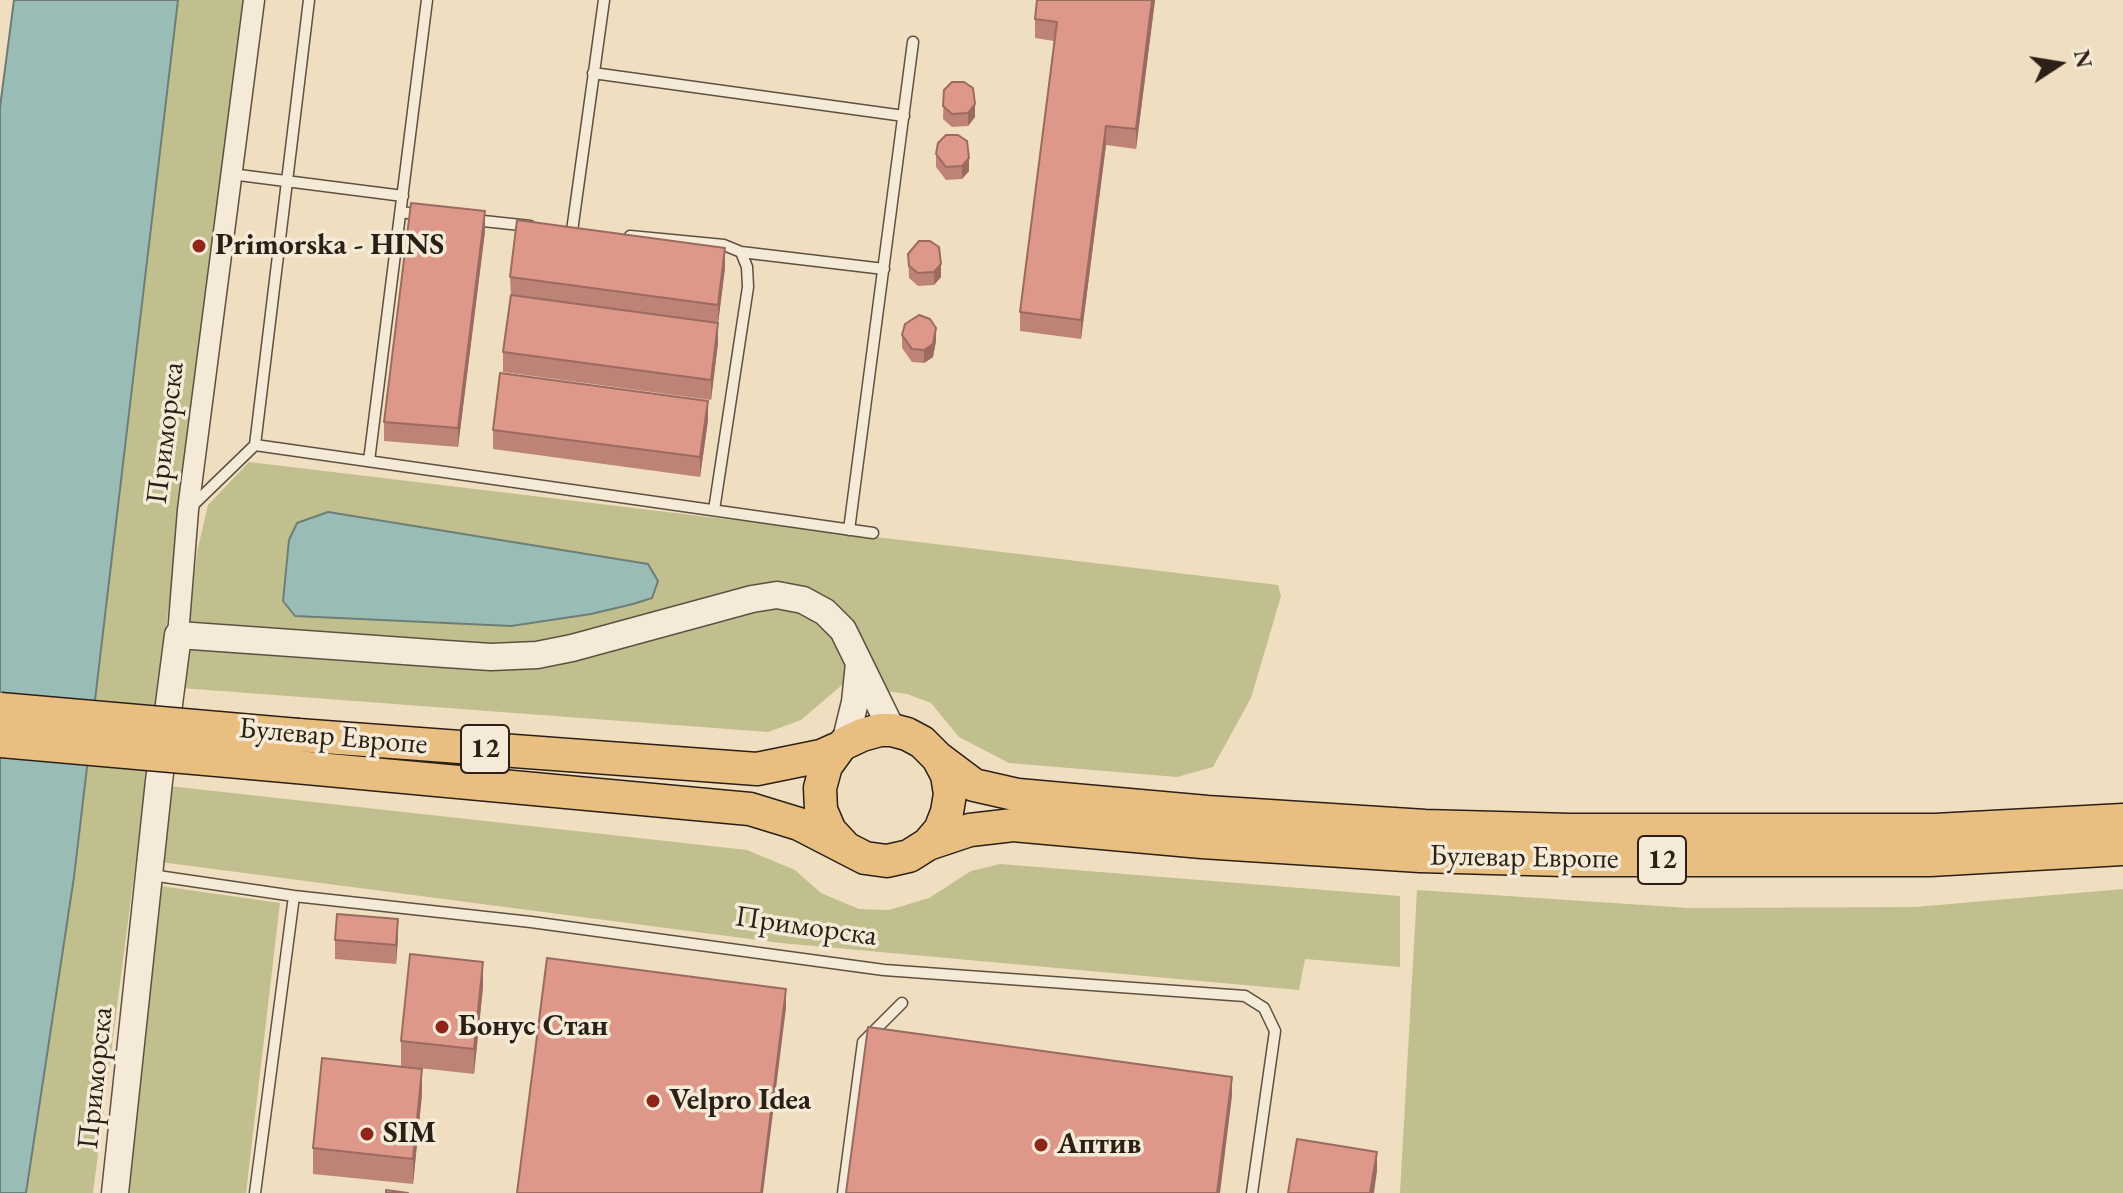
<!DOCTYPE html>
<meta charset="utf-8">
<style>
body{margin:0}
#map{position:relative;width:2123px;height:1193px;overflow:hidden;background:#f0dec1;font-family:"EB Garamond",serif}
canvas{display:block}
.north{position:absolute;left:2019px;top:24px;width:80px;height:80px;-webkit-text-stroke:6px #f5ead7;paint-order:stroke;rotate:78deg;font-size:22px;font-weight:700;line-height:32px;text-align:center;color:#2c2016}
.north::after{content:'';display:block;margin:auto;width:28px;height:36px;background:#2c2016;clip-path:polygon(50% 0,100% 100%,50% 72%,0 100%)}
</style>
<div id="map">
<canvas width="2123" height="1193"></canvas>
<div class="north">N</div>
</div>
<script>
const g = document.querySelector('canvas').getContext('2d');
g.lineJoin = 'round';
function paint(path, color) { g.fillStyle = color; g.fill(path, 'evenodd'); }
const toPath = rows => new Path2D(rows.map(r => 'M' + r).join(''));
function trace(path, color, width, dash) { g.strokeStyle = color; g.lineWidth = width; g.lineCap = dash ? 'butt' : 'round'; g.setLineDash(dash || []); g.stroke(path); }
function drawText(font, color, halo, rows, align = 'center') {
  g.font = font + ' "EB Garamond",serif'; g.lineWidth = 7; g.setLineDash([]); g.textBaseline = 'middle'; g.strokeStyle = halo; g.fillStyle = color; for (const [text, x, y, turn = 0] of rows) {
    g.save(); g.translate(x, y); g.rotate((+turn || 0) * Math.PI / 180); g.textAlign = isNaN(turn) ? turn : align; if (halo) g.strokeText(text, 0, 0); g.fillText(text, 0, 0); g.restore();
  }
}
paint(toPath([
 [178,0,247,0,93,1193,26,1193,74,877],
 [249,462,1278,585,1281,596,1251,698,1213,767,1177,777,1009,763,959,737,931,703,907,694,842,685,801,720,768,732,181,688,197,552,208,505],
 [169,786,747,850,795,870,821,893,859,909,889,910,929,898,971,871,1000,864,1400,896,1400,967,1305,959,1299,990,781,943,160,862],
 [161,886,280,903,246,1193,126,1193],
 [2123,889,2123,1193,1400,1193,1417,890,1689,908,1915,907]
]), '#c1bf8e');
const water = toPath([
 [14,0,178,0,74,877,26,1193,0,1193,0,107,14,0],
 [328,512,648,564,658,581,652,598,633,604,591,614,511,626,295,616,283,601,289,540,297,523,328,512]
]);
paint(water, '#9abcb6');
trace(water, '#6e7e76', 2);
const service = toPath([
 [593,73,904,116],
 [231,174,403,196],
 [401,212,423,215],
 [474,220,530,226],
 [572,231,604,0],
 [630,236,724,245,741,252,747,267,748,287,714,510],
 [741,252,884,269],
 [255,445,873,533],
 [369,461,427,0],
 [190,508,255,445,309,0],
 [849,530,913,42],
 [151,875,294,896,531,922,884,970,1245,996,1264,1008,1275,1031,1252,1193],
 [255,1193,294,896],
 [843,1193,863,1042,902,1003]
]);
const minor = toPath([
 [178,635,188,510,254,0]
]);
const tertiary = toPath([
 [845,743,855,702,859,663],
 [115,1193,159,781,178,635,446,654,491,657,537,655,572,648,752,599,777,595,803,600,825,612,843,630,892,730]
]);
const primary = toPath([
 [298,735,757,769,821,756,839,748],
 [845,743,862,735,880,730,892,730,907,734,922,742,938,758,974,785,1018,795,1207,812,1425,826,1570,830,1935,830,2123,820],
 [839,748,826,766,820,788,821,810,830,831,843,845],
 [296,767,750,809,799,824,865,858,887,861,909,856,928,844,970,830,1013,825,1202,842,1420,856,1564,860,1930,860,2123,849],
 [928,844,940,830,947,812,950,794,947,775,938,758]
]);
trace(service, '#5d5041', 13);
trace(minor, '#5d5041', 23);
trace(tertiary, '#5d5041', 29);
trace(primary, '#2c2016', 35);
trace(service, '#f5ead7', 10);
trace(minor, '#f5ead7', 20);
trace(tertiary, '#f5ead7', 26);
trace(primary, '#e8bf80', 32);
const primaryBridge = toPath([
 [0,709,298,735],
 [0,741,296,767]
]);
trace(primaryBridge, '#2c2016', 35, []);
trace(primaryBridge, '#e8bf80', 32);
paint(toPath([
 [1037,0,1155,0,1136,149,1106,145,1081,339,1020,331,1020,312,1054,41,1035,38,1035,19],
 [944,90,975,117,968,126,952,127,943,119],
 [938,143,969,171,962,179,946,180,936,167,936,154],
 [485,231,458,447,384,441,384,422],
 [908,254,941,277,934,285,918,286,909,278],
 [725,268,718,323,718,343,711,400,503,372,503,352,511,297,510,277],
 [902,335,936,341,933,357,924,363,912,362,902,348],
 [708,420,700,477,493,449,493,430],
 [398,938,396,964,335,959,335,940],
 [483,987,474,1074,401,1066,401,1041],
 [422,1094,413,1184,313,1174,313,1148]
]), '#be8377');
paint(toPath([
 [1152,0,1155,0,1136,149,1136,129],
 [975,104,975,117,968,126,968,113],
 [1106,126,1106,145,1081,339,1081,320],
 [969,158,969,171,962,179,962,166],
 [485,211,485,231,458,447,458,428],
 [725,248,725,268,718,324,718,305],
 [941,264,941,277,934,285,934,272],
 [718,323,718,343,711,400,711,380],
 [936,328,936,341,933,357,924,363,924,350],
 [708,401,708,420,700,477,700,457],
 [398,919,398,938,396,964,396,945],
 [483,962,483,987,474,1074,474,1049],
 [786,989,786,1008,763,1193,761,1193],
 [422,1069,422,1094,413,1184,413,1159],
 [1232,1077,1232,1096,1220,1193,1217,1193],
 [1377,1152,1377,1171,1374,1193,1370,1193]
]), '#9b6a61');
const building = toPath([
 [1037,0,1152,0,1136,129,1106,126,1081,320,1020,312,1057,22,1035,19,1037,0],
 [952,82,964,82,973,88,975,104,968,113,952,114,943,106,944,90,952,82],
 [946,135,958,135,967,141,969,158,962,166,946,167,936,154,938,143,946,135],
 [411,203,485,211,458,428,384,422,411,203],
 [517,220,725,248,718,305,510,277,517,220],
 [919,241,930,241,939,247,941,264,934,272,918,273,909,266,908,254,919,241],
 [511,295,718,323,711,380,503,352,511,295],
 [919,315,930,319,936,328,933,344,924,350,912,349,902,335,905,324,919,315],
 [500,373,708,401,700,457,493,430,500,373],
 [337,914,398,919,396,945,335,940,337,914],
 [410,954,483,962,474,1049,401,1041,410,954],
 [547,958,786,989,761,1193,517,1193,547,958],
 [868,1027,1232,1077,1217,1193,846,1193,868,1027],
 [322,1058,422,1069,413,1159,313,1148,322,1058],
 [1297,1139,1377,1152,1370,1193,1288,1193,1297,1139],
 [386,1190,408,1193,386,1193,386,1190]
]);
paint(building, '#dd988a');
trace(building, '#9b6a61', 2);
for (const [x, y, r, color] of [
 [199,246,8,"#8f2418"],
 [442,1027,8,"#8f2418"],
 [653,1101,8,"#8f2418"],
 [367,1134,8,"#8f2418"],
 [1041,1145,8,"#8f2418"]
]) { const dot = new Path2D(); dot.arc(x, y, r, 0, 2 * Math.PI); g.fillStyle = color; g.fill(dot); trace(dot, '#f5ead7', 3); }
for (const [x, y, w] of [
 [485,749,48],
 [1662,860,48]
]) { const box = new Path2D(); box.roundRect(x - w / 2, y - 24, w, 48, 6); g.fillStyle = '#f5ead7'; g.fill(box); trace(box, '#2c2016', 2); }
drawText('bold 28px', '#2c2016', null, [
 ["12",485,749],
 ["12",1662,860]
]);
drawText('bold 30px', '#2c2016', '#f5ead7', [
 ["Primorska - HINS",215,246],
 ["Бонус Стан",458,1027],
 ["Velpro Idea",669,1101],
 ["SIM",383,1134],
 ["Аптив",1057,1145]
], 'left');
drawText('30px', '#2c2016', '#f5ead7', [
 ["Приморска",166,433,-83],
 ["Булевар Европе",333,737,5],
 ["Булевар Европе",1524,858,1],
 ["Приморска",806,927,8],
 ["Приморска",96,1078,-84]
]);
</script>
